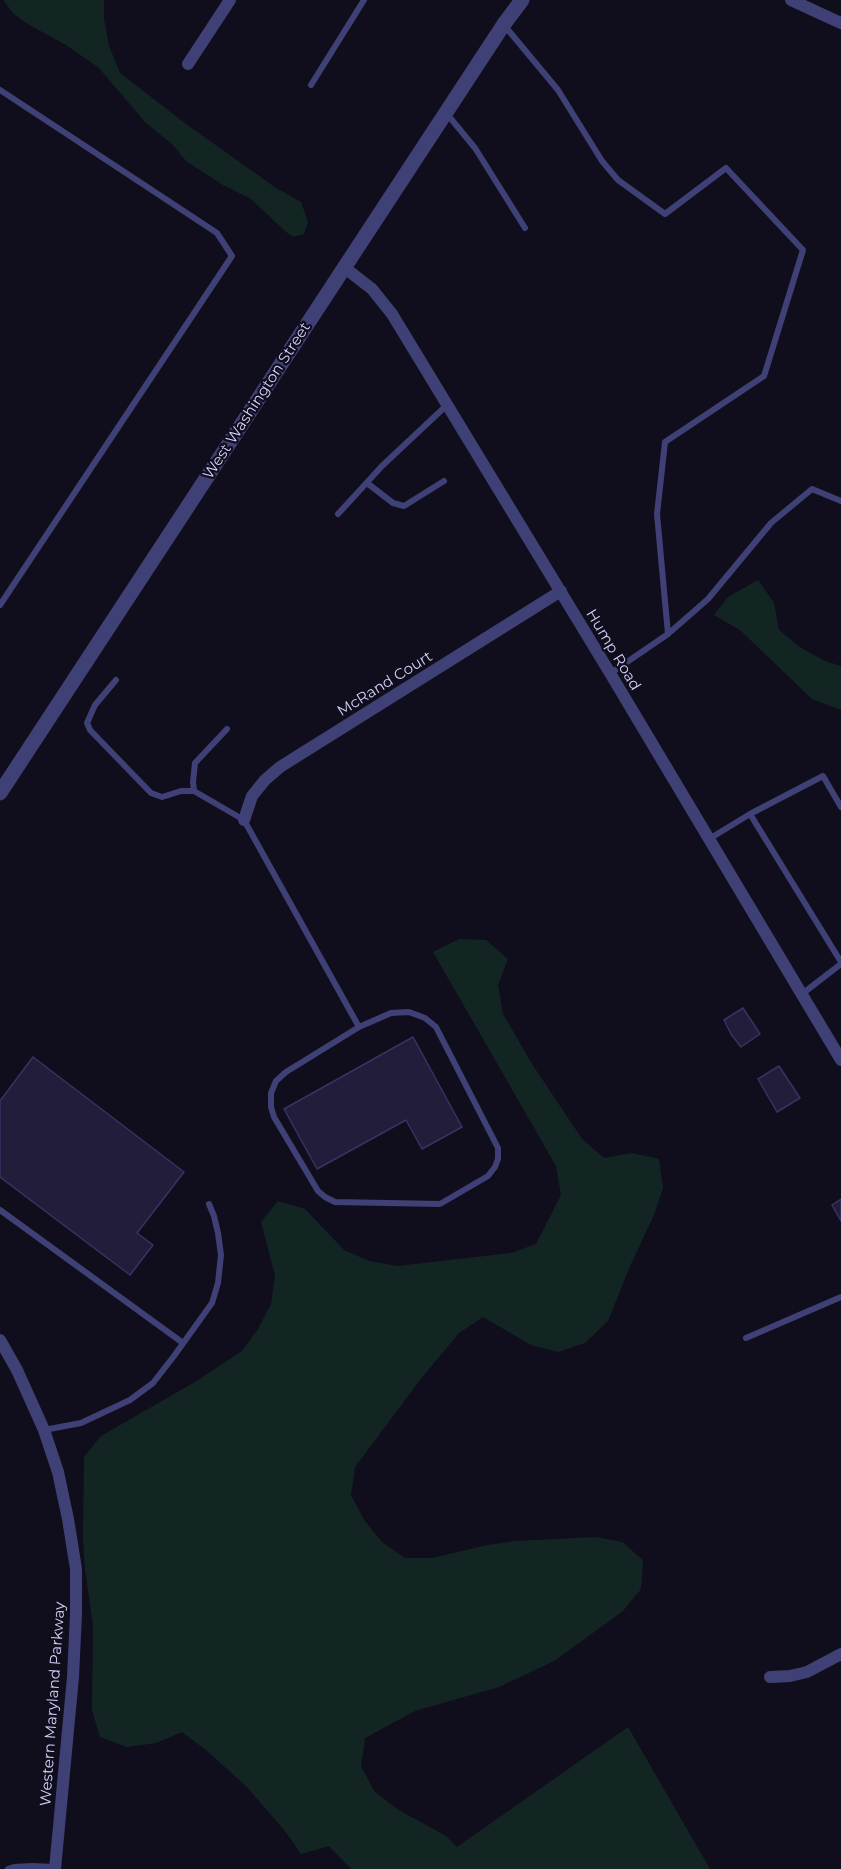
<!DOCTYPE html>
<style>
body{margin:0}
canvas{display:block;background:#100e1c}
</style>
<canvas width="841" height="1869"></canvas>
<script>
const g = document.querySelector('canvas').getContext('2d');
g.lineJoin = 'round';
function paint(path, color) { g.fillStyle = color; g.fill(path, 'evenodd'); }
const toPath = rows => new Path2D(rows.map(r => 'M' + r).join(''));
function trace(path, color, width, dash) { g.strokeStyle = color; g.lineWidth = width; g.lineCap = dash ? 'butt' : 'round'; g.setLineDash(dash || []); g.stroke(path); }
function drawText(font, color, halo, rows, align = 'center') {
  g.font = font + ' Montserrat,sans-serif'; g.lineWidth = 4.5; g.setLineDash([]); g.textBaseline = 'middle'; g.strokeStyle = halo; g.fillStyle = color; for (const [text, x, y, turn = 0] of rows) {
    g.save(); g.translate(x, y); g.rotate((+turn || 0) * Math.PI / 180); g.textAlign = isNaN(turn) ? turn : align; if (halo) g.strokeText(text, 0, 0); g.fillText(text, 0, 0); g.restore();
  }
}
paint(toPath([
 [3,0,104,0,104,19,109,46,120,73,186,124,276,188,301,202,308,222,304,234,294,237,286,232,251,199,223,185,186,161,173,145,145,122,99,68,66,45,26,23,13,13],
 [758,580,774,603,779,630,801,648,825,661,841,666,841,710,812,699,740,630,714,615,728,597],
 [459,939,486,940,508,959,498,985,503,1014,532,1064,582,1139,604,1158,632,1153,659,1159,663,1188,654,1215,630,1266,608,1321,585,1343,558,1352,531,1345,483,1317,459,1333,423,1376,355,1467,351,1495,364,1520,382,1542,405,1558,433,1558,487,1545,516,1541,596,1537,622,1542,643,1560,641,1589,623,1611,554,1661,499,1687,415,1711,365,1738,361,1766,374,1791,397,1809,446,1836,457,1847,628,1727,710,1869,351,1869,329,1846,301,1854,285,1831,247,1787,206,1750,182,1732,156,1743,127,1747,100,1737,92,1710,93,1625,85,1569,83,1540,84,1457,101,1436,195,1382,242,1351,258,1329,271,1304,275,1275,261,1222,278,1201,305,1209,344,1250,369,1261,397,1266,511,1253,536,1244,561,1195,556,1166,433,952]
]), '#122523');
const building = toPath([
 [743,1008,760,1034,741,1047,731,1034,724,1020,743,1008],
 [413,1037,462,1127,422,1149,406,1120,317,1169,284,1109,413,1037],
 [33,1057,184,1172,137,1233,153,1245,130,1275,0,1177,0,1101,33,1057],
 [779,1066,800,1098,777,1112,758,1079,779,1066],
 [841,1199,841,1221,832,1205,841,1199]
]);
paint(building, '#211d3a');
trace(building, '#393263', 1.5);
trace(toPath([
 [504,25,558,90,602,161,618,180,665,214,726,168,803,250,764,376,665,442,657,514,668,634],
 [311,85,364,0],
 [0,90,217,233,232,256,0,605],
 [447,114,475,148,525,228],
 [367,483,393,503,404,506,444,481],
 [338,514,382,466,447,405],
 [611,673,668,634,708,599,771,523,812,489,841,501],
 [116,680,95,705,87,723,90,730,151,793,162,797,181,791,194,791,244,820,359,1027,286,1072,276,1081,271,1093,271,1107,274,1117,318,1191,325,1197,335,1202,440,1204,488,1176,495,1167,498,1159,498,1148,436,1027,425,1018,409,1012,391,1013,359,1027],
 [194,791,193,782,195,763,227,729],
 [750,814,823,776,841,807],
 [709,839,750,814,841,962],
 [802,994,841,964],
 [0,1210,183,1343],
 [746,1338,841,1297],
 [44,1430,81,1423,130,1400,153,1383,174,1356,212,1303,218,1283,221,1255,218,1233,214,1216,209,1204],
 [8,1869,14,1867,32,1866,55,1867]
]), '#3f4075', 6);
trace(toPath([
 [791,0,841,23],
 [188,64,230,0],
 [345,268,372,289,392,314,610,673,841,1060],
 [244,820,252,796,265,780,280,767,561,591],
 [0,1340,17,1370,44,1430,58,1472,68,1519,76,1569,76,1614,73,1677,55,1869],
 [770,1677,790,1676,807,1672,841,1654]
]), '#3f4075', 12);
trace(toPath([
 [0,793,504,24,522,0]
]), '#3f4075', 15);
drawText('15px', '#d2d0f8', '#100e1c', [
 ["West Washington Street",257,401,-57],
 ["Hump Road",613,650,59],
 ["McRand Court",385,684,-32],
 ["Western Maryland Parkway",53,1704,-86]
]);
</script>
